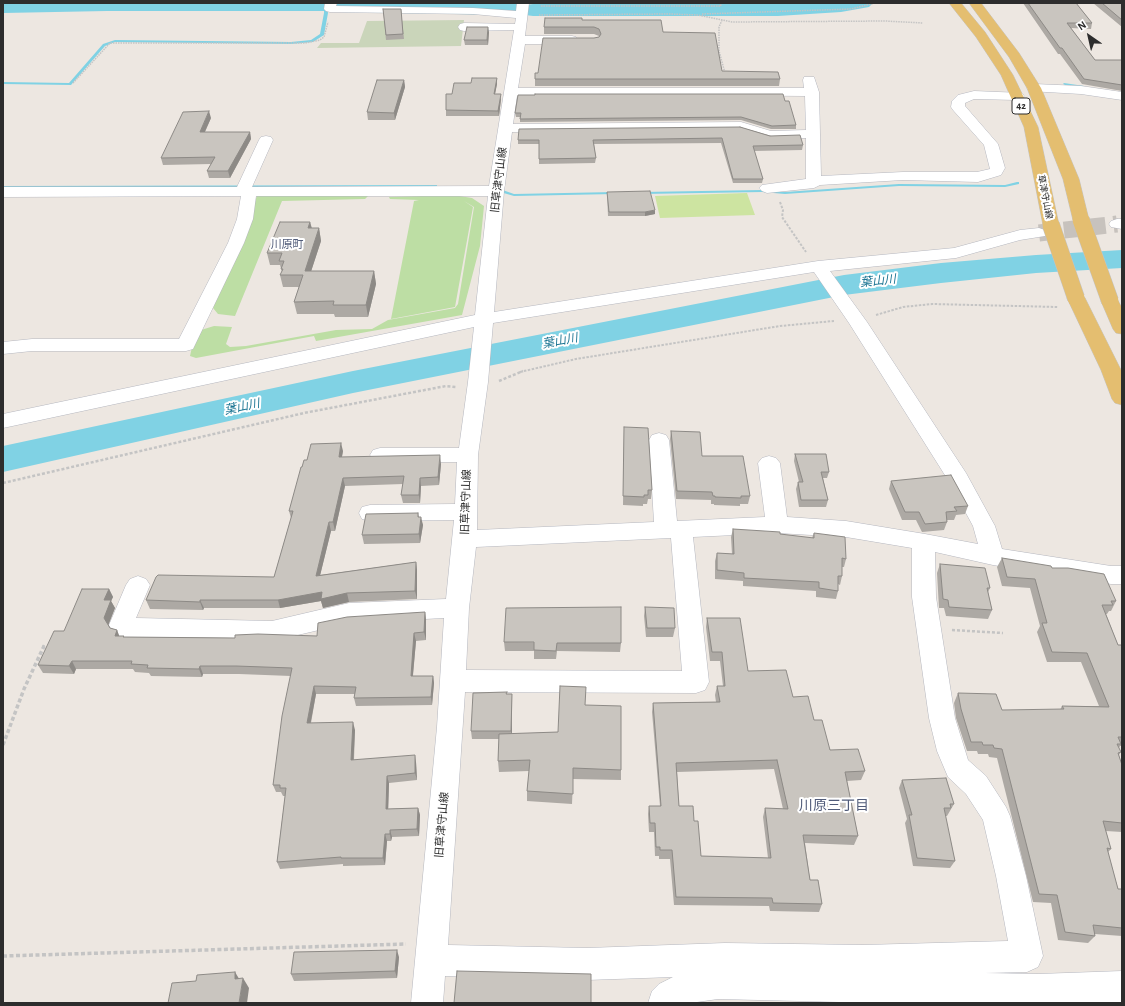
<!DOCTYPE html>
<meta charset="utf-8">
<style>
body{margin:0}
#map{position:relative;width:1125px;height:1006px;overflow:hidden;background:#ede7e1;font-family:"Alegreya Sans",sans-serif}
canvas{display:block}
.frame{position:absolute;inset:0;border:4px solid #2d2d2d;pointer-events:none}
.north{position:absolute;left:1069px;top:16px;width:40px;height:40px;-webkit-text-stroke:3px #fff;paint-order:stroke;rotate:326deg;font-size:11px;font-weight:700;line-height:16px;text-align:center;color:#2d2d2d}
.north::after{content:'';display:block;margin:auto;width:14px;height:18px;background:#2d2d2d;clip-path:polygon(50% 0,100% 100%,50% 72%,0 100%)}
</style>
<div id="map">
<canvas width="1125" height="1006"></canvas>
<div class="frame"></div>
<div class="north">N</div>
</div>
<script>
const g = document.querySelector('canvas').getContext('2d');
g.lineJoin = 'round';
function paint(path, color) { g.fillStyle = color; g.fill(path, 'evenodd'); }
const toPath = rows => new Path2D(rows.map(r => 'M' + r).join(''));
function trace(path, color, width, dash) { g.strokeStyle = color; g.lineWidth = width; g.lineCap = dash ? 'butt' : 'round'; g.setLineDash(dash || []); g.stroke(path); }
function drawText(font, color, halo, rows, align = 'center') {
  g.font = font + ' "Alegreya Sans","Noto Sans JP",sans-serif'; g.lineWidth = 4; g.setLineDash([]); g.textBaseline = 'middle'; g.strokeStyle = halo; g.fillStyle = color; for (const [text, x, y, turn = 0] of rows) {
    g.save(); g.translate(x, y); g.rotate((+turn || 0) * Math.PI / 180); g.textAlign = isNaN(turn) ? turn : align; if (halo) g.strokeText(text, 0, 0); g.fillText(text, 0, 0); g.restore();
  }
}
paint(toPath([
 [453,195,472,198,484,206,480,246,462,315,316,341,314,336,196,358,190,356,192,347,201,330,214,326,232,327,226,344,230,347,246,346,336,330,372,329,388,320,455,308,458,304,474,207,464,201,473,207,455,307,391,319,414,201,419,200,390,199,389,197],
 [257,196,368,196,365,199,282,201,235,316,218,314,213,308]
]), '#bddea4');
paint(toPath([
 [464,20,461,46,317,48,321,43,359,43,367,21]
]), '#cad5ba');
paint(toPath([
 [747,193,755,215,660,218,655,196]
]), '#cde4a1');
paint(toPath([
 [324,4,327,5,328,13,324,35,313,42,291,44,115,42,105,46,71,85,3,84,3,82,69,83,103,44,115,40,291,42,311,40,320,34,324,13,324,4],
 [1064,83,1084,86,1086,87,1084,88,1065,85,1063,84,1064,83],
 [1017,182,1019,182,1019,184,1005,187,899,186,785,194,762,192,642,194,640,193,642,192,762,190,785,192,899,184,1005,185,1017,182],
 [437,185,437,186,435,187,3,188,3,186,437,185],
 [493,188,497,188,514,194,615,192,617,193,615,194,514,196,493,190,493,188]
]), '#80d2e4');
paint(toPath([
 [3,3,513,3,519,4,522,9,519,14,511,15,340,12,332,10,326,11,107,11,3,13,3,3],
 [873,3,869,7,841,12,778,16,533,16,525,15,522,10,525,5,533,4,873,3],
 [1122,250,1122,268,1036,273,941,283,844,295,353,393,3,472,3,446,353,371,844,275,941,263,1036,255,1122,250]
]), '#80d2e4');
trace(toPath([
 [1039,233,1117,224]
]), '#c7c2bd', 17, [17, 8]);
const minor = toPath([
 [325,3,337,3,336,6,473,8,516,11,517,3,529,3,525,36,572,36,576,37,578,40,576,43,572,44,525,44,518,88,804,88,803,80,804,77,814,77,819,92,821,176,903,172,977,172,990,169,984,145,953,110,951,107,952,101,958,95,974,91,1022,93,1024,96,1022,99,1017,100,974,99,965,103,965,106,998,144,1005,168,1001,175,978,182,903,180,820,185,814,188,767,193,762,191,759,188,762,185,806,179,806,138,770,139,740,130,512,132,504,191,494,312,818,261,954,248,1020,230,1039,228,1045,230,1047,233,1045,236,1020,240,956,258,830,271,867,322,966,473,995,526,1002,549,1111,566,1122,566,1122,584,1111,584,993,565,935,552,935,554,936,597,955,718,968,760,986,776,1006,807,1010,816,1026,876,1043,956,1038,967,1027,972,985,973,1038,974,1122,971,1122,1003,881,1003,718,999,690,1003,648,1003,652,991,659,984,673,977,587,980,445,976,443,1003,411,1003,437,727,444,618,349,623,272,641,124,638,115,635,112,632,109,625,126,585,130,579,138,576,146,579,150,585,136,618,272,621,349,603,446,599,454,520,370,521,362,519,359,513,362,507,370,505,455,504,457,462,380,462,373,460,370,455,373,450,380,448,459,448,468,382,474,327,3,428,3,414,475,315,488,196,256,196,253,219,244,243,193,349,186,351,32,351,3,354,3,342,32,339,179,339,228,243,237,219,241,196,3,197,3,187,237,187,259,140,261,137,266,136,271,137,273,140,252,187,489,186,514,30,464,31,460,30,458,27,460,24,464,23,515,24,516,18,473,14,330,12,326,11,324,9,325,3],
 [701,95,805,96,806,130,771,131,741,122,513,124,517,96,701,95],
 [814,272,849,323,948,480,973,526,978,544,925,534,846,521,787,517,780,463,776,458,769,456,762,458,758,463,765,517,677,521,669,440,666,435,659,433,652,435,649,440,654,522,477,530,478,455,488,382,493,323,814,272],
 [777,533,846,537,912,548,912,597,929,718,937,751,948,777,966,794,983,820,996,876,1008,941,863,945,725,943,587,948,448,945,465,692,696,693,705,690,709,682,693,537,777,533],
 [671,538,682,671,466,670,469,608,476,547,671,538],
 [1034,84,1081,86,1122,92,1122,100,1081,94,1029,91,1027,88,1029,85,1034,84],
 [1117,219,1122,219,1122,229,1111,227,1109,224,1111,221,1117,219]
]);
const major = toPath([
 [949,3,961,3,985,32,1013,75,1038,127,1059,225,1057,228,1051,230,1045,228,1043,225,1024,127,1001,75,976,37,949,3],
 [969,3,981,3,1019,53,1041,88,1079,179,1089,220,1087,223,1081,225,1075,223,1073,220,1063,179,1027,88,1009,57,969,3],
 [1076,293,1082,294,1085,298,1121,370,1122,374,1122,405,1115,403,1112,399,1101,370,1067,298,1070,294,1076,293],
 [1110,296,1116,297,1122,308,1122,334,1116,333,1113,329,1101,301,1104,297,1110,296]
]);
trace(minor, '#b5b7bf', 1);
trace(major, '#c4c4c4', 1);
trace(toPath([
 [541,6,721,6,720,3],
 [702,14,851,9,875,3],
 [539,15,670,14,698,15,732,22,885,21,923,23],
 [722,20,719,27,719,51,725,73],
 [73,83,110,43,305,43,320,40,324,37,328,22]
]), '#c4c4c4', 1.5, [1.5, 1]);
trace(toPath([
 [780,202,783,210,782,217,806,252],
 [876,315,903,307,932,304,1058,307],
 [520,372,576,359,780,326,834,321]
]), '#c4c4c4', 2, [2.5, 1.5]);
trace(toPath([
 [499,381,523,371],
 [3,483,304,413,446,386,456,387],
 [952,630,1003,633],
 [43,647,44,645]
]), '#c4c4c4', 2.5, [3, 2]);
trace(toPath([
 [3,745,24,689,44,646],
 [3,956,406,944]
]), '#c4c4c4', 3.5, [4, 2.5]);
paint(minor, '#fff');
paint(major, '#e4be70');
const majorBridge = toPath([
 [1081,220,1110,301],
 [1051,225,1076,298]
]);
trace(majorBridge, '#c4c4c4', 18, []);
trace(majorBridge, '#e4be70', 17);
paint(toPath([
 [1023,3,1076,3,1092,23,1091,29,1071,28,1095,60,1122,60,1122,91,1082,84,1060,54,1058,54],
 [1093,3,1122,3,1122,27],
 [383,9,401,9,404,39,386,40],
 [582,20,663,32,722,71,780,79,779,86,535,86,535,73,538,73,594,38,599,37,599,36,594,34,544,34,544,27],
 [489,32,488,45,465,45,464,40],
 [497,78,497,84,495,94,501,99,499,116,446,116,446,110,452,94,471,83],
 [404,80,405,87,395,120,368,120,367,112],
 [785,101,796,125,796,129,771,129,741,120,520,122,520,117,516,117,515,113],
 [211,118,205,132,250,132,251,139,230,178,209,178,207,171,211,164,163,165,161,158],
 [740,127,803,145,802,150,754,151,763,179,762,183,733,183,721,143,594,144,596,158,595,163,539,164,539,144,518,144,518,140],
 [607,192,655,214,645,216,608,216],
 [310,222,312,228,319,228,321,241,311,271,374,271,376,284,368,317,335,317,334,314,297,314,294,302,299,287,283,287,280,275,282,272,280,265,270,265,267,253],
 [624,427,652,490,651,499,648,499,647,504,643,504,643,506,623,505],
 [671,431,750,496,748,504,740,504,740,506,714,505,714,504,711,504,711,500,676,499,670,439],
 [343,451,342,457,441,464,439,485,421,486,420,503,403,503,401,495,403,484,345,486,335,531,331,531,320,575,416,562,417,570,417,599,349,602,323,608,321,601,280,608,204,608,203,610,150,609,146,600,274,577,291,518,289,511,302,467,307,460],
 [795,454,829,472,827,478,823,478,828,500,826,507,799,507,796,489,798,482,799,482,794,461],
 [891,481,968,506,965,514,956,515,954,520,947,520,947,522,944,530,922,532,916,520,902,520,889,489],
 [418,513,419,517,423,525,420,543,364,544,362,535],
 [733,529,812,538,814,533,846,559,844,567,842,567,842,576,840,585,838,584,838,591,836,599,816,597,816,591,743,586,743,581,715,579,715,561,717,553,732,554,731,537],
 [1002,558,1052,568,1116,601,1111,611,1109,611,1107,614,1106,614,1118,645,1122,645,1122,746,1120,746,1119,748,1121,752,1119,755,1122,765,1122,832,1106,831,1111,849,1108,852,1118,889,1122,889,1122,936,1095,934,1095,936,1088,943,1058,940,1051,903,1033,902,997,758,989,757,988,754,978,754,977,751,967,751,956,718,954,703,958,693,1002,710,1060,710,1062,706,1099,706,1081,662,1047,662,1037,632,1040,626,1030,588,1002,586,997,567],
 [940,564,990,588,988,592,992,610,988,619,946,616,944,608,939,608,937,573],
 [109,589,113,597,111,601,115,608,108,625,110,628,117,630,119,636,125,637,235,638,317,636,425,612,426,620,426,640,416,641,413,676,433,676,434,683,432,705,356,706,354,698,355,694,316,694,311,723,355,730,354,760,416,762,417,780,389,783,388,809,418,808,420,815,419,836,392,837,391,841,387,841,385,865,343,866,343,864,280,869,277,862,285,796,283,796,281,792,276,792,273,785,291,676,239,674,203,674,202,677,151,676,149,673,135,672,133,669,76,669,74,674,43,673,38,665,64,631],
 [645,607,675,628,673,637,646,637,644,616],
 [707,618,748,671,793,697,814,720,830,750,865,771,861,780,847,781,858,836,854,845,805,843,810,880,822,904,819,912,770,911,769,906,674,905,670,859,659,859,659,856,655,856,654,832,649,832,648,814,649,806,660,806,652,712,653,703,716,702,715,695,717,686,723,686,720,661,710,661,706,627],
 [774,769,783,809,765,808,763,817,768,858,701,856,694,821,679,806,677,772],
 [504,642,621,643,620,652,557,651,556,659,534,659,534,651,505,651],
 [507,694,512,694,512,734,558,732,585,705,621,770,621,780,573,779,572,804,527,801,527,791,529,771,499,772,498,761,499,739,472,739,471,731],
 [902,780,954,804,947,816,945,816,955,861,950,868,913,866,905,823,907,819,899,788],
 [399,957,397,978,294,981,291,974]
]), '#ada9a4');
paint(toPath([
 [488,27,489,32,488,45,487,40],
 [497,78,497,84,494,99,494,94],
 [404,80,405,87,395,120,394,113],
 [501,94,501,99,499,116,498,111],
 [209,111,211,118,202,138,200,132],
 [250,132,251,139,230,178,228,171],
 [655,210,655,214,645,216,645,212],
 [310,222,313,234,308,228],
 [319,228,321,241,307,284,305,271],
 [374,271,376,284,368,317,366,305],
 [341,443,343,451,340,466,339,457],
 [440,455,441,464,439,485,438,477],
 [343,478,345,486,335,531,333,522],
 [420,478,421,486,420,503,419,495],
 [421,517,423,525,420,543,419,534],
 [329,522,331,531,318,584,316,576],
 [416,562,417,570,417,599,415,591],
 [109,589,113,597,111,601,115,608,108,626,104,618,104,600],
 [322,592,347,593,349,602,323,608,321,601,280,608,278,600],
 [200,600,204,608,203,610,200,602],
 [425,612,426,620,426,640,424,632],
 [117,630,120,638,115,636],
 [414,633,416,641,412,684,411,676],
 [72,661,76,669,74,674,69,666],
 [200,666,203,674,202,677,199,669],
 [433,676,434,683,432,705,431,697],
 [314,686,316,694,309,731,307,723],
 [512,694,512,739,511,731],
 [353,722,355,730,353,768,351,760],
 [415,755,416,762,417,780,415,773],
 [387,776,389,783,388,816,386,809],
 [418,808,420,815,419,836,417,829],
 [390,830,392,837,391,841,390,834],
 [385,834,387,841,385,865,383,858],
 [397,950,399,957,397,978,395,971],
 [235,972,241,982,235,979],
 [243,978,249,988,247,1003,239,1003]
]), '#8d8a86');
const building = toPath([
 [1028,3,1076,3,1092,23,1067,23,1095,60,1122,60,1122,85,1084,79,1062,48,1060,48,1028,3],
 [1102,3,1122,3,1122,20,1102,3],
 [383,9,401,9,403,34,386,35,383,9],
 [545,18,582,18,582,20,661,20,663,32,715,33,722,71,778,72,780,79,535,79,535,73,538,73,543,38,594,38,599,37,601,34,599,29,594,27,544,27,545,18],
 [467,27,488,27,487,40,464,40,467,27],
 [472,78,497,78,494,94,501,94,498,111,446,110,446,94,452,94,454,83,471,83,472,78],
 [377,80,404,80,394,113,367,112,377,80],
 [535,94,783,94,785,101,789,101,796,125,772,126,741,117,520,119,521,113,515,113,518,95,535,95,535,94],
 [209,111,200,132,250,132,228,171,207,171,215,157,161,158,183,112,209,111],
 [740,127,770,136,800,135,803,145,753,146,763,179,733,179,722,138,593,140,596,158,539,159,539,140,518,140,519,129,740,127],
 [650,191,655,210,645,212,609,212,607,192,650,191],
 [280,222,310,222,308,228,319,228,305,271,374,271,366,305,333,305,334,301,294,302,303,275,280,275,283,269,281,269,284,261,279,261,282,253,267,253,280,222],
 [624,427,648,428,652,490,648,490,648,495,644,495,644,497,623,496,624,427],
 [671,431,700,432,702,456,743,456,750,496,741,496,741,498,715,497,715,496,713,496,712,492,677,491,671,431],
 [341,443,339,457,440,455,438,477,420,478,419,495,401,495,404,476,343,478,333,522,329,522,316,576,416,562,415,591,347,593,321,599,322,592,278,600,200,600,200,602,146,600,156,577,158,575,274,577,293,511,289,511,301,467,302,467,304,460,307,460,311,444,341,443],
 [795,454,826,454,829,472,821,472,828,500,801,500,798,482,803,482,795,454],
 [951,475,968,506,954,507,957,511,946,512,947,522,925,524,919,512,905,512,891,481,951,475],
 [418,513,418,517,421,517,419,534,362,535,366,514,418,513],
 [733,529,780,532,780,534,814,538,814,533,845,537,846,559,842,558,842,576,838,576,838,591,819,588,819,582,744,578,744,573,717,570,717,553,734,554,733,529],
 [1002,558,1051,566,1052,568,1068,568,1104,574,1116,601,1111,601,1113,605,1102,605,1118,645,1122,645,1122,737,1118,737,1121,744,1117,744,1121,752,1118,753,1122,765,1122,823,1103,821,1111,849,1107,848,1118,889,1122,889,1122,928,1093,925,1095,936,1065,932,1057,895,1039,894,1002,749,994,748,993,745,983,745,982,742,971,742,961,709,958,693,996,694,1002,710,1064,709,1062,706,1109,707,1087,653,1052,652,1042,623,1047,623,1035,579,1007,577,1002,558],
 [940,564,985,568,990,588,987,588,992,610,949,607,948,600,943,599,940,564],
 [82,589,109,589,104,600,111,600,104,618,110,628,117,630,115,636,124,636,123,637,235,638,235,635,258,634,317,636,318,623,347,617,425,612,424,632,414,633,411,676,433,676,431,697,354,698,356,687,314,686,307,723,353,722,351,760,415,755,415,773,387,776,386,809,418,808,417,829,390,830,390,834,385,834,383,858,341,858,341,857,277,862,286,788,280,788,280,785,273,785,282,716,292,668,236,666,200,666,199,669,147,668,148,665,131,664,132,661,72,661,69,666,38,665,54,631,64,631,82,589],
 [621,607,621,643,557,643,556,651,534,650,534,642,504,642,506,608,621,607],
 [645,607,674,608,675,628,647,628,645,607],
 [707,618,740,618,748,671,786,670,793,697,808,696,814,720,822,720,830,750,858,749,865,771,845,772,858,836,803,835,810,880,818,880,822,904,773,903,772,898,676,897,672,850,660,850,660,847,656,847,655,823,650,823,649,806,661,806,653,703,720,702,717,686,725,686,722,652,712,652,707,618],
 [777,760,788,809,765,808,771,858,701,856,698,821,694,821,693,806,679,806,676,763,777,760],
 [560,686,586,687,585,705,621,706,621,770,573,768,573,794,527,791,530,760,498,761,499,734,558,732,560,686],
 [507,692,506,694,512,694,511,731,471,731,473,693,507,692],
 [946,778,954,804,950,804,951,808,944,808,955,861,917,858,909,815,912,815,902,780,946,778],
 [397,950,395,971,291,974,294,952,397,950],
 [457,971,591,974,591,1003,454,1003,457,971],
 [235,972,235,979,243,978,239,1003,168,1003,172,983,196,981,197,975,235,972]
]);
paint(building, '#c9c5bf');
trace(building, '#8d8a86', 1);
drawText('9px', '#2d2d2d', '#fff', [
 ["草津守山線",1045,197,79]
]);
for (const [x, y, w] of [
 [1021,106,18]
]) { const box = new Path2D(); box.roundRect(x - w / 2, y - 8, w, 16, 3); g.fillStyle = '#fff'; g.fill(box); trace(box, '#2d2d2d', 1); }
drawText('bold 10px', '#2d2d2d', null, [
 ["42",1021,106]
]);
drawText('11px', '#2d2d2d', '#fff', [
 ["旧草津守山線",499,180,-83],
 ["旧草津守山線",466,502,-88],
 ["旧草津守山線",442,825,-85]
]);
drawText('11px', '#515c7a', '#fff', [
 ["川原町",287,245]
]);
drawText('italic 12px', '#1c7593', '#fff', [
 ["葉山川",878,281,-6],
 ["葉山川",560,341,-11],
 ["葉山川",242,407,-12]
]);
drawText('14px', '#515c7a', '#fff', [
 ["川原三丁目",834,806]
]);
</script>
